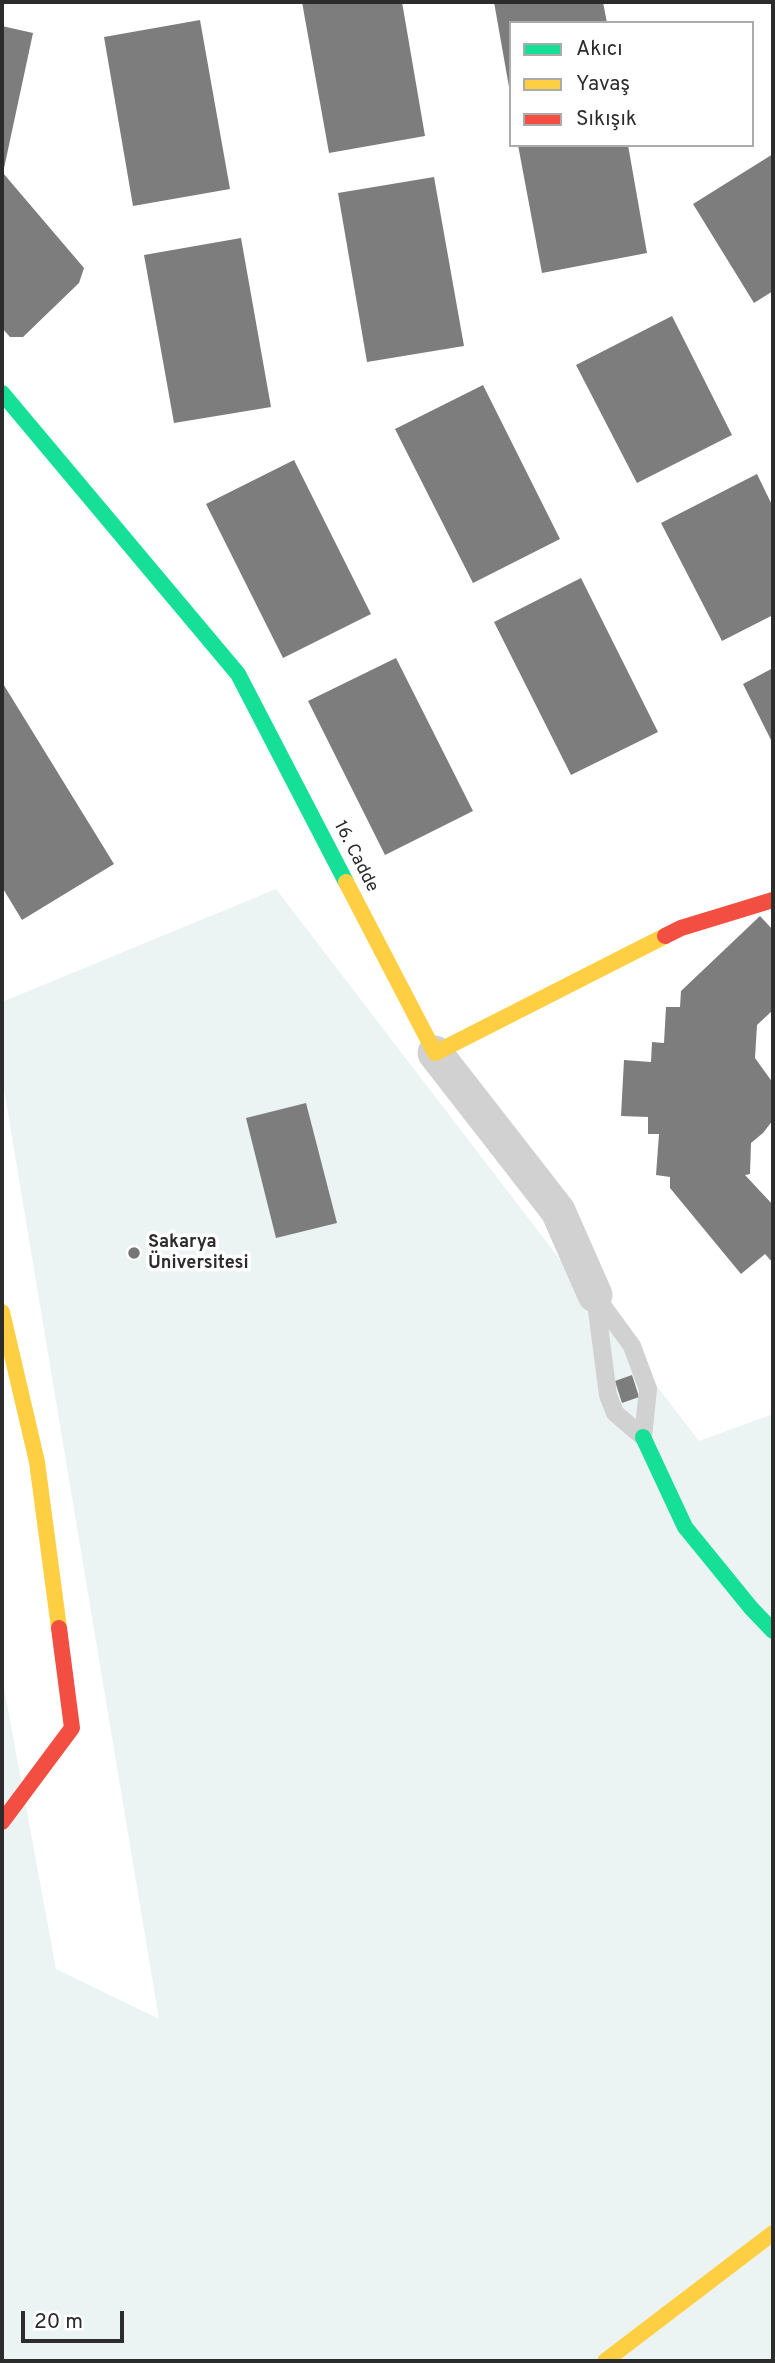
<!DOCTYPE html>
<meta charset="utf-8">
<style>
body{margin:0}
#map{position:relative;width:775px;height:2363px;overflow:hidden;background:#fff;font-family:Overpass,sans-serif}
canvas{display:block}
.frame{position:absolute;inset:0;border:4px solid #2c2c2c;pointer-events:none}
.legend{position:absolute;left:509px;top:21px;width:245px;height:126px;box-sizing:border-box;background:#fff;border:2px solid #ababab;margin:0;padding:9px 12px;list-style:none;font-size:21px;color:#2c2c2c}
.legend li{display:flex;align-items:center;gap:14px;height:35px}
.legend b{width:35px;border:2px solid #ababab}
.scale{position:absolute;left:21px;top:2311px;width:103px;height:32px;box-sizing:border-box;border:4px solid #2c2c2c;border-top:0;padding-left:9px;font-size:21px;line-height:24px;white-space:nowrap;color:#2c2c2c;-webkit-text-stroke:5px #fff;paint-order:stroke}
</style>
<div id="map">
<canvas width="775" height="2363"></canvas>
<div class="frame"></div>
<ul class="legend">
<li><b style="height:9px;background:#16e098"></b>Akıcı</li>
<li><b style="height:9px;background:#ffcf43"></b>Yavaş</li>
<li><b style="height:9px;background:#f24e42"></b>Sıkışık</li>
</ul>
<div class="scale">20 m</div>
</div>
<script>
const g = document.querySelector('canvas').getContext('2d');
g.lineJoin = 'round';
function paint(path, color) { g.fillStyle = color; g.fill(path, 'evenodd'); }
const toPath = rows => new Path2D(rows.map(r => 'M' + r).join(''));
function trace(path, color, width, dash) { g.strokeStyle = color; g.lineWidth = width; g.lineCap = dash ? 'butt' : 'round'; g.setLineDash(dash || []); g.stroke(path); }
function drawText(font, color, halo, rows, align = 'center') {
  g.font = font + ' Overpass,sans-serif'; g.lineWidth = 7; g.setLineDash([]); g.textBaseline = 'middle'; g.strokeStyle = halo; g.fillStyle = color; for (const [text, x, y, turn = 0] of rows) {
    g.save(); g.translate(x, y); g.rotate((+turn || 0) * Math.PI / 180); g.textAlign = isNaN(turn) ? turn : align; if (halo) g.strokeText(text, 0, 0); g.fillText(text, 0, 0); g.restore();
  }
}
paint(toPath([
 [276,889,699,1441,773,1414,773,2361,2,2361,2,1677,56,1969,159,2019,2,1077,2,1002]
]), '#ebf3f3');
paint(toPath([
 [302,2,402,2,425,136,329,153],
 [494,2,603,2,607,23,511,23,509,87],
 [200,20,230,189,133,206,104,37],
 [2,26,33,33,3,173,84,268,79,283,23,337,10,337,2,328],
 [518,145,628,145,647,253,542,273],
 [773,154,773,291,754,303,693,204],
 [434,177,464,346,367,362,338,193],
 [241,238,271,407,174,423,144,255],
 [672,316,732,435,637,483,576,365],
 [483,385,560,539,473,583,395,429],
 [294,460,371,614,283,658,206,504],
 [757,474,773,507,773,615,722,641,661,523],
 [581,578,658,732,571,775,494,622],
 [396,658,473,811,385,855,308,701],
 [773,668,773,744,743,684],
 [2,682,114,864,22,920,2,887],
 [760,916,773,930,773,1010,757,1025,755,1058,773,1083,773,1120,763,1133,751,1143,750,1174,745,1175,773,1205,773,1263,765,1254,741,1274,670,1188,670,1177,656,1175,659,1134,648,1134,648,1117,621,1116,624,1060,651,1062,652,1042,664,1043,666,1007,680,1007,681,991],
 [306,1103,337,1223,276,1238,246,1118],
 [632,1375,639,1397,622,1403,615,1381]
]), '#7d7d7d');
trace(toPath([
 [595,1295,608,1395,615,1413,643,1437],
 [597,1298,632,1346,648,1389,643,1437]
]), '#d1d1d1', 18);
trace(toPath([
 [435,1053,558,1211,595,1295]
]), '#d1d1d1', 35);
trace(toPath([
 [2,393,238,674,346,882],
 [643,1437,685,1527,751,1608,773,1631]
]), '#16e098', 16);
trace(toPath([
 [346,882,435,1053,665,936],
 [2,1312,37,1462,59,1628],
 [605,2361,773,2233]
]), '#ffcf43', 16);
trace(toPath([
 [665,936,681,928,773,900],
 [2,1822,72,1728,59,1628]
]), '#f24e42', 16);
for (const [x, y, r, color] of [
 [134,1253,7,"#767676"]
]) { const dot = new Path2D(); dot.arc(x, y, r, 0, 2 * Math.PI); g.fillStyle = color; g.fill(dot); trace(dot, '#fff', 2.5); }
drawText('18px', '#2c2c2c', '#fff', [
 ["16. Cadde",355,857,63]
]);
drawText('bold 18px', '#2c2c2c', '#fff', [
 ["Sakarya",148,1243],
 ["Üniversitesi",148,1264]
], 'left');
</script>
